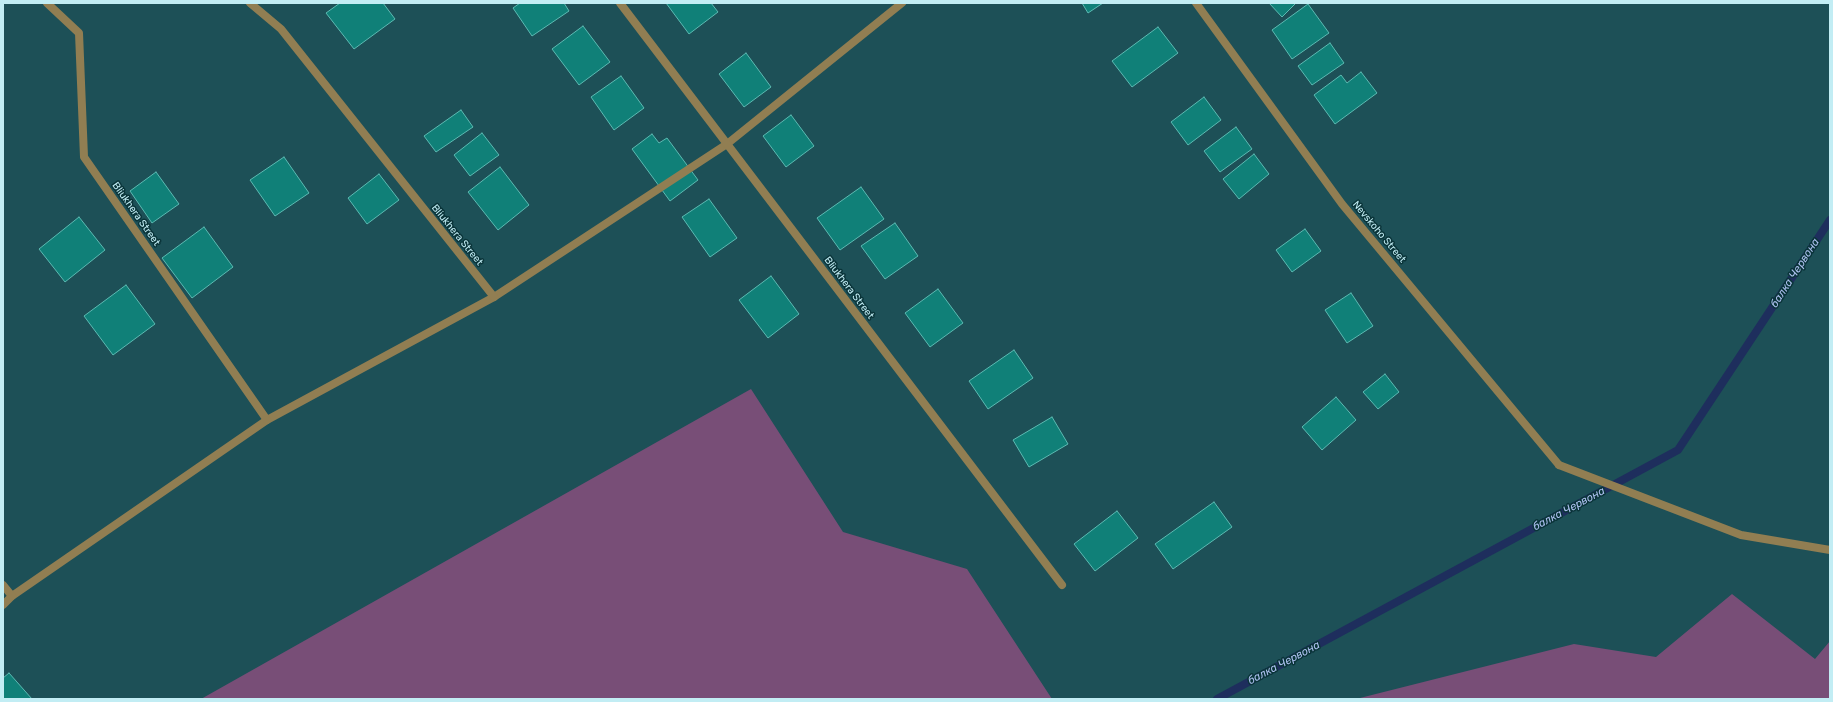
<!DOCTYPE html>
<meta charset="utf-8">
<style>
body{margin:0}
#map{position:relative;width:1833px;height:702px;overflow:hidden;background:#1d5057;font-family:Rubik,sans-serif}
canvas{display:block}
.frame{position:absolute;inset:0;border:4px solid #c2edf4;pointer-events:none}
</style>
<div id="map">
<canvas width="1833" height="702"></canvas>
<div class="frame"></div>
</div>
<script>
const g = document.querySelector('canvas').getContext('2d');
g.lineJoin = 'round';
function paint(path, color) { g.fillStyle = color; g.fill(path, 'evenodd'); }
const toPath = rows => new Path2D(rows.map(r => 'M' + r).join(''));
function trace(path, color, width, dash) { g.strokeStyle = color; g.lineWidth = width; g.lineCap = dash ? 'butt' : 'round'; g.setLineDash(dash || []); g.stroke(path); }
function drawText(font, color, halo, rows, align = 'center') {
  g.font = font + ' Rubik,sans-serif'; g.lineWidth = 3; g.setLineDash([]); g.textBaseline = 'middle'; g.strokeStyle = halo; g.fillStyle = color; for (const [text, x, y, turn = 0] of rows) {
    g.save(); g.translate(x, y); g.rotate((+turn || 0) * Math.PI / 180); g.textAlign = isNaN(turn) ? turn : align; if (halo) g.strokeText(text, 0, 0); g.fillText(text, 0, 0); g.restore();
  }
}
paint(toPath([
 [751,389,843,532,967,569,1052,699,201,699],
 [1732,594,1815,659,1830,641,1830,699,1356,699,1574,644,1656,657]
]), '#784e77');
trace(toPath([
 [1217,699,1678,450,1830,220]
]), '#1e2e5d', 8);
const building = toPath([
 [340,3,383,3,395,19,354,49,326,13,340,3],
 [520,3,564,3,569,11,532,36,513,8,520,3],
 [666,3,711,3,718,12,689,34,666,3],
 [1082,3,1103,3,1088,13,1082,3],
 [1269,3,1296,3,1282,17,1269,3],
 [1308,4,1329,33,1292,59,1272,30,1308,4],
 [583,26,610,62,579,85,552,49,583,26],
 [1158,27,1178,53,1132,87,1112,61,1158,27],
 [1330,43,1344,63,1312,85,1298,66,1330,43],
 [746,53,771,87,744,107,719,74,746,53],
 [1361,72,1377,93,1335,124,1314,95,1341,75,1347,83,1361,72],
 [621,76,644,108,614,130,591,97,621,76],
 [1204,97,1221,120,1188,145,1171,122,1204,97],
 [461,110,473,127,436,152,424,136,461,110],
 [791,115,814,146,786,167,763,136,791,115],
 [1236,127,1252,149,1220,172,1204,151,1236,127],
 [482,133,499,155,470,176,454,155,482,133],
 [652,134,659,143,667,138,698,180,670,201,632,149,652,134],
 [1254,154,1269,174,1239,199,1223,179,1254,154],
 [284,157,309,193,275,216,250,180,284,157],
 [500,167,529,205,498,230,468,192,500,167],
 [156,172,179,204,152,223,130,191,156,172],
 [379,174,399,200,367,224,348,198,379,174],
 [861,187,884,219,840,250,817,218,861,187],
 [709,199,737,238,710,257,682,217,709,199],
 [79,217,105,250,65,282,39,249,79,217],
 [895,223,918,256,885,279,861,246,895,223],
 [204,227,233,267,192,298,162,258,204,227],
 [1305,229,1321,251,1292,272,1276,250,1305,229],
 [771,276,799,314,768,338,739,300,771,276],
 [126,285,155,324,113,355,84,316,126,285],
 [938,289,963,323,930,347,905,313,938,289],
 [1351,293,1373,326,1347,343,1325,310,1351,293],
 [1014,350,1033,378,988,409,969,381,1014,350],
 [1385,374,1399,392,1378,409,1363,392,1385,374],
 [1336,397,1356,420,1322,450,1302,427,1336,397],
 [1052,417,1068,444,1029,467,1013,440,1052,417],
 [1214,502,1232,527,1173,569,1155,544,1214,502],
 [1117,511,1138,538,1095,571,1074,544,1117,511],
 [9,673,32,699,3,699,3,678,9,673]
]);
paint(building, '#108078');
trace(building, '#5cbab2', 1);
trace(toPath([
 [1559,465,1741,535,1830,550],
 [3,605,12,596,267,420,494,297,727,144,902,3]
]), '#917e52', 8);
trace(toPath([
 [47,3,79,33,84,157,267,420],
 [250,3,281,29,494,297],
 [620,3,1062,585],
 [1196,3,1342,204,1559,465],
 [3,585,12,596]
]), '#917e52', 8);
drawText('10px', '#c2edf4', '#0a3439', [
 ["Bliukhera Street",136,214,55],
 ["Nevskoho Street",1379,232,50],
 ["Bliukhera Street",457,235,51],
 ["Bliukhera Street",849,288,53]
]);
drawText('italic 11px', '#aec1f0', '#0a3439', [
 ["балка Червона",1795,273,-57],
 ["балка Червона",1569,509,-28],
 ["балка Червона",1284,663,-28]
]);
</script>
